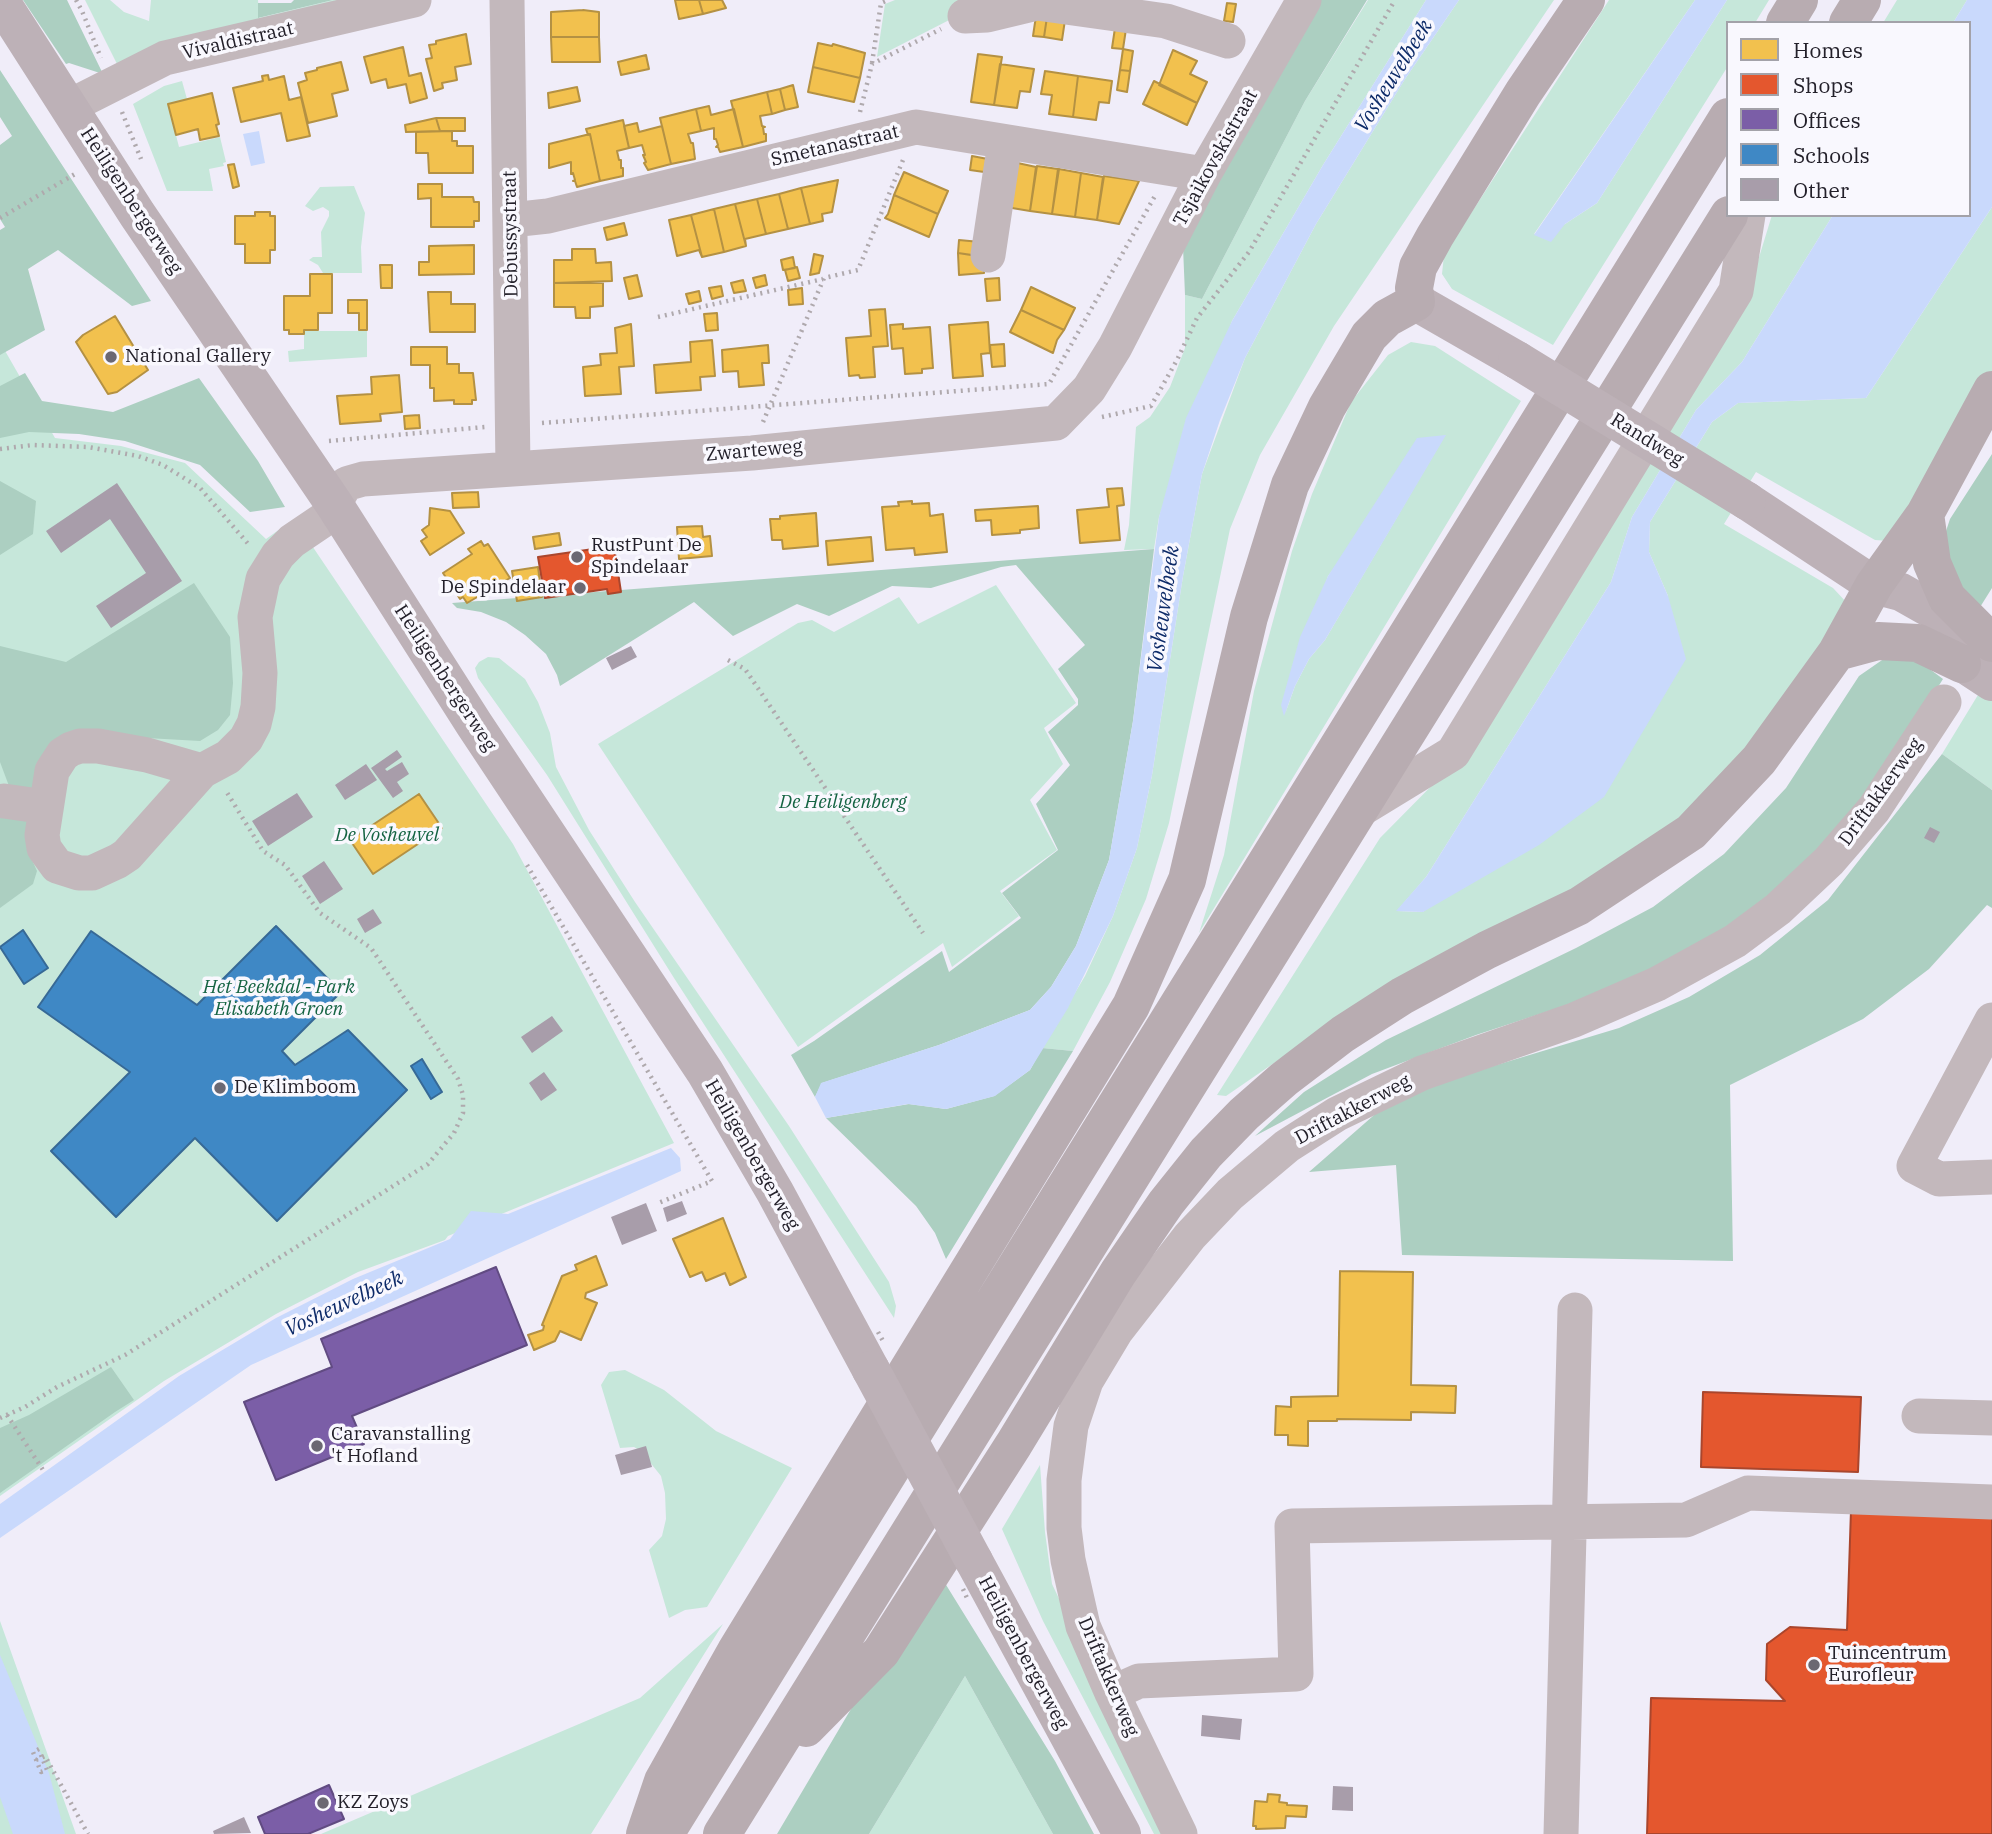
<!DOCTYPE html>
<style>
body{margin:0}
#map{position:relative;width:1992px;height:1834px;overflow:hidden;background:#f0edf9;font-family:"IBM Plex Serif",serif}
canvas{display:block}
.legend{position:absolute;left:1726px;top:21px;width:245px;height:196px;box-sizing:border-box;background:#f9f8fe;border:2px solid #a3a2a9;margin:0;padding:9px 12px;list-style:none;font-size:21px;color:#23202a}
.legend li{display:flex;align-items:center;gap:14px;height:35px}
.legend b{width:35px;border:2px solid #a3a2a9}
</style>
<div id="map">
<canvas width="1992" height="1834"></canvas>
<ul class="legend">
<li><b style="height:19px;background:#f2c14e"></b>Homes</li>
<li><b style="height:19px;background:#e4572e"></b>Shops</li>
<li><b style="height:19px;background:#7b5ea7"></b>Offices</li>
<li><b style="height:19px;background:#3f88c5"></b>Schools</li>
<li><b style="height:19px;background:#a89daa"></b>Other</li>
</ul>
</div>
<script>
const g = document.querySelector('canvas').getContext('2d');
g.lineJoin = 'round';
function paint(path, color) { g.fillStyle = color; g.fill(path, 'evenodd'); }
const toPath = rows => new Path2D(rows.map(r => 'M' + r).join(''));
function trace(path, color, width, dash) { g.strokeStyle = color; g.lineWidth = width; g.lineCap = dash ? 'butt' : 'round'; g.setLineDash(dash || []); g.stroke(path); }
function drawText(font, color, halo, rows, align = 'center') {
  g.font = font + ' "IBM Plex Serif",serif'; g.lineWidth = 7; g.setLineDash([]); g.textBaseline = 'middle'; g.strokeStyle = halo; g.fillStyle = color; for (const [text, x, y, turn = 0] of rows) {
    g.save(); g.translate(x, y); g.rotate((+turn || 0) * Math.PI / 180); g.textAlign = isNaN(turn) ? turn : align; if (halo) g.strokeText(text, 0, 0); g.fillText(text, 0, 0); g.restore();
  }
}
paint(toPath([
 [85,0,110,0,124,12,149,21,151,0,258,0,259,18,333,0,377,0,119,68],
 [895,0,959,0,959,15,877,57,885,4],
 [1368,0,1426,0,1323,165,1232,321,1159,517,1154,549,1124,550,1129,525,1136,427,1150,417,1170,387,1185,348,1185,295,1202,299,1305,101],
 [1459,0,1554,0,1334,326,1260,455,1230,529,1169,823,1146,899,1110,982,1073,1051,1042,1048,1085,976,1113,916,1137,848,1152,775,1183,576,1202,474,1245,358,1316,224,1405,79],
 [1609,0,1695,0,1534,234,1565,224,1597,203,1727,0,1769,0,1755,23,1728,23,1728,66,1553,345,1452,289,1442,274,1444,255],
 [1897,0,1967,0,1953,23,1883,23],
 [182,81,187,99,168,104,179,147,220,137,226,162,223,163,224,166,209,169,213,191,167,191,133,104,164,86],
 [354,186,365,213,361,247,362,273,323,273,318,265,309,260,313,257,322,257,321,232,329,216,329,211,323,207,313,211,305,206,320,187],
 [1992,207,1992,374,1889,541,1875,540,1756,472,1724,524,1833,588,1848,604,1847,624,1683,828,1322,1030,1226,1096,1217,1095,1380,838,1458,759,1749,290,1772,215,1833,215,1742,362,1696,410,1632,517,1611,582,1426,877,1397,911,1423,912,1668,596,1649,552,1650,522,1712,422,1738,403,1866,398],
 [304,331,367,331,367,357,289,362,288,351,304,349],
 [0,342,55,438,121,446,185,463,266,539,294,519,513,844,674,1143,448,1236,445,1240,358,1272,276,1314,164,1381,0,1496],
 [1411,342,1435,346,1521,401,1199,933,1224,855,1254,691,1292,551,1312,494,1351,402,1388,355],
 [1445,435,1325,640,1309,659,1295,686,1285,714,1328,576],
 [996,585,1076,703,1044,728,1063,764,1030,800,1057,850,1000,891,1019,916,952,967,943,943,798,1047,598,744,798,623,812,620,834,632,899,597,918,624],
 [488,657,499,658,525,679,538,702,550,733,556,767,589,830,635,902,789,1126,889,1282,896,1306,894,1318,674,978,547,775,478,678,475,668,479,662],
 [1981,690,1992,697,1992,790,1942,754],
 [625,1370,664,1390,716,1431,792,1468,707,1607,685,1610,669,1618,649,1550,662,1536,666,1519,665,1493,661,1476,641,1451,634,1447,620,1448,601,1385,609,1372],
 [1040,1465,1045,1532,1052,1584,1172,1834,1154,1834,1043,1621,1002,1529],
 [0,1621,76,1834,0,1834],
 [723,1624,591,1834,321,1834,640,1698],
 [965,1676,1053,1834,869,1834]
]), '#c6e7da');
paint(toPath([
 [23,0,67,0,103,74,69,63,66,64],
 [294,0,333,0,258,18,258,3,291,3],
 [1318,0,1367,0,1305,101,1202,299,1185,295,1183,247],
 [0,70,151,301,132,306,58,250,28,269,45,330,0,355,0,230,5,227,0,219,0,145,12,136,0,117],
 [25,373,42,401,113,412,199,378,258,461,285,507,250,512,200,465,125,441,79,434,29,432,0,438,0,386],
 [1992,454,1992,588,1977,612,1950,576,1944,537,1950,519],
 [0,481,36,501,33,534,0,555],
 [1154,549,1133,721,1109,860,1076,946,1051,987,1030,1010,939,1045,822,1083,815,1097,791,1055,814,1041,942,951,949,972,1021,918,1002,893,1058,850,1036,804,1070,765,1048,732,1078,705,1078,699,1058,669,1085,645,1016,565,1001,567,931,588,892,586,829,616,797,604,733,636,694,602,560,686,557,675,546,654,525,635,506,622,481,612,457,608,452,603],
 [194,583,230,637,233,683,230,715,218,730,200,741,111,736,39,797,12,794,0,762,0,646,66,662],
 [1885,658,1919,661,1943,679,1886,770,1834,841,1718,938,1648,974,1558,1008,1476,1035,1372,1074,1255,1136,1304,1092,1386,1040,1576,948,1653,907,1724,854,1786,788,1859,676],
 [1942,754,1992,790,1992,908,1987,905,1929,969,1863,1019,1730,1085,1733,1261,1402,1255,1396,1165,1309,1172,1397,1095,1619,1028,1689,997,1760,955,1828,900],
 [0,811,28,815,28,851,37,871,33,884,0,908],
 [1042,1048,1073,1051,946,1259,935,1233,916,1206,826,1118,909,1104,946,1109,994,1096,1030,1070],
 [111,1367,134,1400,115,1412,0,1493,0,1428,29,1415],
 [935,1567,1055,1761,1094,1834,1053,1834,965,1676,869,1834,777,1834]
]), '#accfc1');
paint(toPath([
 [1426,0,1459,0,1405,79,1316,224,1245,358,1220,420,1202,474,1183,576,1152,775,1137,848,1113,916,1068,1008,1030,1070,995,1096,946,1109,908,1104,826,1118,815,1097,821,1083,939,1045,1030,1010,1051,987,1076,946,1109,860,1133,721,1159,517,1186,418,1232,321,1323,165],
 [1695,0,1727,0,1597,203,1565,224,1551,242,1534,235],
 [1967,0,1992,0,1992,207,1866,398,1738,403,1712,422,1650,522,1649,552,1668,596,1686,659,1604,797,1539,845,1423,912,1396,911,1426,877,1611,582,1632,517,1696,410,1742,362,1833,215,1969,215,1969,23,1953,23],
 [259,131,265,163,251,166,243,134],
 [1446,435,1325,640,1309,659,1295,686,1284,716,1281,705,1300,637,1328,576,1417,438],
 [671,1148,680,1158,681,1171,251,1365,0,1538,0,1504,179,1376,276,1318,353,1279,450,1239,471,1211,508,1214],
 [0,1655,49,1773,65,1834,13,1834,0,1797]
]), '#c9d9fc');
const homes = toPath([
 [675,0,699,0,703,14,679,19,675,0],
 [699,0,722,0,726,8,703,14,699,0],
 [1227,3,1236,4,1233,22,1224,21,1227,3],
 [583,10,599,12,599,37,551,37,551,12,583,10],
 [1036,16,1047,17,1044,37,1033,36,1036,16],
 [1047,17,1065,20,1062,40,1044,37,1047,17],
 [1115,28,1126,29,1123,49,1112,48,1115,28],
 [466,34,471,64,455,67,457,80,442,83,443,88,434,91,426,59,432,58,429,45,436,44,436,41,466,34],
 [551,37,599,37,600,62,552,62,551,37],
 [818,43,832,46,833,44,865,53,860,78,813,67,818,43],
 [403,47,409,76,421,73,427,98,410,103,406,84,388,88,386,79,371,83,364,57,403,47],
 [1123,49,1133,51,1130,71,1120,70,1123,49],
 [1173,50,1197,61,1190,74,1207,82,1197,103,1159,85,1173,50],
 [978,54,1002,57,994,105,971,102,978,54],
 [646,55,649,69,621,75,618,62,646,55],
 [341,62,348,90,332,94,337,116,308,123,298,83,307,80,305,73,317,70,317,68,341,62],
 [1000,64,1034,69,1030,92,1020,91,1017,108,994,105,1000,64],
 [813,67,860,78,854,102,808,92,813,67],
 [1120,70,1130,71,1127,92,1117,90,1120,70],
 [1045,71,1078,76,1073,117,1049,114,1052,95,1041,94,1045,71],
 [268,75,269,80,284,76,289,100,301,97,310,136,287,141,281,113,241,122,233,88,263,81,262,76,268,75],
 [1078,76,1112,81,1109,103,1099,102,1096,120,1073,117,1078,76],
 [1154,81,1197,103,1187,125,1143,104,1154,81],
 [793,85,798,107,785,110,780,89,793,85],
 [577,87,580,101,549,108,548,93,577,87],
 [780,89,785,110,772,114,767,92,780,89],
 [767,92,772,114,760,116,762,126,765,127,763,127,764,134,766,134,766,141,743,147,731,101,767,92],
 [212,93,219,124,216,125,219,136,200,140,198,129,176,135,168,104,212,93],
 [709,106,711,115,734,109,743,147,720,152,718,147,716,147,718,145,716,139,714,139,714,128,701,131,696,109,709,106],
 [696,109,701,131,688,134,691,143,693,143,695,159,671,164,660,118,696,109],
 [436,118,465,118,465,131,440,131,436,118],
 [436,118,440,131,406,132,405,125,436,118],
 [623,120,629,148,617,151,619,160,621,160,621,168,623,168,623,176,600,181,590,134,588,135,586,129,623,120],
 [637,123,639,132,662,126,671,164,648,170,644,163,646,162,643,155,645,155,642,145,629,148,624,126,637,123],
 [452,131,452,141,457,141,457,146,473,146,473,173,429,173,428,153,416,153,416,132,452,131],
 [590,134,600,181,577,187,575,181,573,181,575,180,573,173,571,174,571,162,549,168,549,144,590,134],
 [972,156,993,160,991,173,970,170,972,156],
 [1013,162,1036,167,1030,211,1006,207,1013,162],
 [234,164,239,186,233,188,228,165,234,164],
 [1037,166,1058,169,1052,214,1030,211,1037,166],
 [1059,169,1081,173,1075,217,1052,214,1059,169],
 [904,172,948,191,938,214,894,195,904,172],
 [1081,173,1103,177,1097,220,1075,217,1081,173],
 [1104,176,1139,181,1119,224,1097,220,1104,176],
 [838,180,832,212,822,214,823,221,810,224,801,188,838,180],
 [418,184,442,184,442,197,473,197,474,202,479,202,479,221,474,221,474,227,431,227,431,198,418,199,418,184],
 [801,188,810,224,788,229,779,194,801,188],
 [779,194,788,229,766,234,757,199,779,194],
 [894,195,938,214,929,237,885,218,888,214,894,195],
 [757,199,766,234,745,239,746,246,735,204,757,199],
 [735,204,746,246,724,252,714,209,735,204],
 [714,209,724,252,702,257,691,215,714,209],
 [255,212,270,212,270,216,275,216,275,250,270,250,270,263,245,263,245,244,235,244,235,216,255,216,255,212],
 [691,215,702,257,699,250,677,256,669,220,691,215],
 [624,223,627,235,607,240,604,228,624,223],
 [959,240,980,242,979,256,958,253,959,240],
 [474,245,474,274,419,275,419,262,429,262,429,246,474,245],
 [572,249,595,249,596,263,611,262,612,281,554,283,554,260,572,260,572,249],
 [958,253,984,257,984,273,959,275,958,253],
 [814,254,823,256,819,273,810,275,814,254],
 [793,257,795,268,783,270,781,260,793,257],
 [380,265,392,265,392,288,381,288,380,265],
 [797,267,800,278,788,281,785,270,797,267],
 [310,274,332,274,332,313,318,313,318,330,304,330,304,334,289,334,289,330,284,330,284,296,310,296,310,274],
 [637,275,642,296,629,299,624,278,637,275],
 [765,275,767,285,756,288,753,278,765,275],
 [999,278,1000,300,987,301,985,279,999,278],
 [743,280,746,291,734,293,731,283,743,280],
 [554,283,603,283,603,306,590,307,590,318,576,318,575,307,554,307,554,283],
 [721,286,723,296,712,299,709,288,721,286],
 [1031,287,1075,308,1064,330,1021,310,1031,287],
 [802,288,803,304,789,305,788,290,802,288],
 [699,291,701,301,689,304,686,294,699,291],
 [428,292,451,292,451,304,475,304,475,332,430,332,428,292],
 [348,300,367,300,367,330,359,330,359,313,348,313,348,300],
 [885,309,888,346,873,347,875,377,860,378,859,375,849,376,846,338,871,336,869,310,885,309],
 [1021,310,1064,330,1057,340,1053,353,1010,332,1021,310],
 [717,313,718,330,706,331,704,314,717,313],
 [115,316,148,370,117,392,108,394,76,342,83,335,115,316],
 [988,322,990,353,981,354,983,376,953,378,949,325,988,322],
 [631,324,634,366,619,367,621,394,585,396,583,367,601,365,600,354,617,353,615,328,631,324],
 [903,324,903,329,930,327,933,368,922,369,922,373,905,374,903,348,892,349,890,325,903,324],
 [712,340,715,376,700,377,701,390,656,393,654,365,691,362,690,342,712,340],
 [1004,344,1005,366,992,367,990,345,1004,344],
 [768,345,769,363,762,363,764,385,739,387,738,371,723,372,722,350,768,345],
 [411,347,447,347,447,364,459,364,459,373,473,373,476,400,472,400,472,404,454,404,454,400,434,401,434,388,430,388,430,365,411,365,411,347],
 [399,375,402,412,380,414,381,421,340,424,337,396,372,394,371,377,399,375],
 [419,415,420,428,405,429,404,416,419,415],
 [1122,488,1124,505,1117,506,1120,540,1080,543,1077,510,1109,507,1107,489,1122,488],
 [478,492,479,507,453,508,452,493,478,492],
 [912,501,912,504,929,503,930,516,943,514,947,552,915,555,914,548,886,550,882,507,899,506,898,502,912,501],
 [1038,506,1039,528,1020,530,1020,533,992,535,991,520,976,521,975,510,1038,506],
 [430,508,450,511,464,533,430,555,421,541,427,537,422,530,429,525,430,508],
 [816,513,818,546,783,549,782,540,772,540,770,519,780,519,780,516,816,513],
 [702,526,703,537,710,536,712,556,679,559,677,527,702,526],
 [559,533,561,545,535,549,533,537,559,533],
 [871,537,873,561,828,565,826,541,871,537],
 [481,541,484,546,488,544,510,578,467,603,463,597,460,599,443,573,472,554,468,549,481,541],
 [538,567,542,597,517,601,512,571,538,567],
 [419,794,442,828,373,874,350,840,419,794],
 [723,1218,746,1277,730,1285,725,1273,706,1281,702,1272,690,1277,673,1239,723,1218],
 [596,1256,607,1285,586,1293,585,1298,597,1303,581,1340,560,1331,555,1341,534,1350,528,1335,543,1330,544,1326,542,1325,562,1276,577,1270,575,1265,596,1256],
 [1340,1271,1413,1272,1411,1385,1456,1386,1455,1413,1411,1412,1411,1420,1337,1419,1337,1421,1308,1421,1308,1446,1288,1445,1288,1435,1275,1435,1276,1406,1291,1407,1291,1397,1338,1396,1340,1271],
 [1268,1794,1280,1795,1279,1802,1287,1803,1287,1805,1307,1806,1306,1817,1286,1816,1285,1828,1256,1829,1256,1826,1253,1826,1255,1801,1267,1802,1268,1794]
]);
paint(homes, '#f2c14e');
trace(homes, '#b49143', 2);
const shops = toPath([
 [614,546,621,592,608,594,607,589,545,598,538,557,614,546],
 [1703,1392,1861,1397,1858,1472,1701,1467,1703,1392],
 [1851,1510,1992,1515,1992,1834,1647,1834,1651,1698,1785,1701,1766,1680,1767,1644,1790,1627,1847,1630,1851,1510]
]);
paint(shops, '#e4572e');
trace(shops, '#aa462d', 2);
const offices = toPath([
 [496,1267,527,1345,352,1416,364,1444,276,1480,244,1402,332,1367,321,1339,496,1267],
 [329,1785,344,1819,308,1834,265,1834,258,1817,329,1785]
]);
paint(offices, '#7b5ea7');
trace(offices, '#614b82', 2);
const schools = toPath([
 [276,926,341,992,282,1051,295,1065,348,1030,407,1090,277,1221,195,1138,116,1217,51,1151,130,1072,38,1007,91,931,197,1005,276,926],
 [23,930,48,968,24,984,0,947,23,930],
 [422,1059,442,1092,431,1099,411,1066,422,1059]
]);
paint(schools, '#3f88c5');
trace(schools, '#376996', 2);
paint(toPath([
 [117,483,182,581,111,628,96,606,146,573,110,519,61,553,46,531],
 [631,646,637,657,612,670,606,658],
 [397,750,402,757,385,769,387,771,402,762,409,774,397,782,403,791,393,798,371,768],
 [366,764,377,780,345,800,335,785],
 [297,793,313,817,268,846,252,821],
 [1930,827,1940,832,1934,843,1924,838],
 [324,861,343,889,320,904,302,876],
 [373,909,382,923,365,933,357,919],
 [552,1016,563,1031,532,1053,521,1037],
 [544,1072,557,1090,541,1101,529,1083],
 [682,1201,687,1214,667,1222,663,1208],
 [646,1203,657,1231,622,1245,611,1217],
 [646,1446,652,1467,621,1475,615,1455],
 [1202,1715,1242,1719,1240,1740,1201,1736],
 [1333,1786,1353,1787,1353,1811,1332,1810],
 [244,1817,251,1833,214,1834,213,1831]
]), '#a89daa');
trace(toPath([
 [76,0,82,11,101,58],
 [872,63,881,3,888,0],
 [122,112,141,159],
 [860,112,872,64,941,29],
 [0,218,75,174],
 [658,317,823,279],
 [1102,417,1151,406,1177,360,1197,318,1249,252,1395,0],
 [763,422,824,278,858,270,903,160],
 [542,423,1049,384,1156,194],
 [329,441,485,427],
 [0,449,33,445,88,447,138,456,163,465,200,488,250,546],
 [728,660,745,669,923,933],
 [527,865,712,1181,656,1204],
 [7,1415,45,1473],
 [0,1418,25,1407,57,1387,125,1355,428,1164,454,1133,463,1113,463,1095,458,1079,371,948,320,913,285,865,263,851,226,791],
 [39,1749,33,1752,41,1772,47,1770,39,1750],
 [36,1760,45,1756,88,1834]
]), '#afa9ad', 4.5, [2, 5]);
trace(toPath([
 [507,0,513,468],
 [965,16,987,15,1037,3,1166,21,1228,41],
 [70,106,165,58,414,0],
 [511,220,548,216,916,127,1204,174],
 [988,255,1005,142],
 [202,771,147,755,98,746,80,746,71,749,63,754,52,771,42,835,44,848,57,866,79,873,92,873,118,861,127,855,202,771,228,757,246,739,254,724,258,707,260,673,255,617,263,579,278,555,292,541,326,518,345,485,349,483,363,479,752,453,1056,423,1089,389,1115,347,1204,174,1304,0],
 [4,801,46,807],
 [1358,811,1453,753,1736,291,1748,215],
 [1992,1020,1914,1166,1939,1179,1992,1177],
 [1919,1416,1992,1418],
 [1112,1693,1139,1681,1296,1674,1292,1526,1686,1520,1748,1493,1992,1502],
 [1180,1834,1112,1693,1083,1626,1068,1560,1064,1528,1064,1480,1071,1426,1086,1381,1116,1331,1190,1236,1230,1194,1287,1146,1337,1114,1422,1073,1574,1020,1657,984,1735,941,1778,909,1829,861,1874,809,1944,702],
 [1561,1834,1575,1310]
]), '#c3b8bc', 35);
trace(toPath([
 [0,0,137,214,334,504,474,724,705,1072,775,1192,871,1370],
 [1416,302,1517,360],
 [1747,501,1874,585,1901,592,1977,635],
 [1934,644,1992,682],
 [974,1561,1122,1834]
]), '#bdb1b7', 38);
trace(toPath([
 [1785,23,1799,0],
 [1848,23,1862,0],
 [1925,514,1932,563,1947,598,1992,643],
 [1837,652,1878,641,1918,643,1962,664],
 [806,1728,881,1652,1014,1444,1118,1273,1166,1203,1206,1153,1244,1114,1284,1079,1343,1034,1402,996,1487,950,1579,906,1691,832,1759,760,1837,652,1874,585,1925,514,1992,390],
 [645,1834,663,1781,736,1651,1131,1006,1187,880,1249,617,1290,485,1327,407,1369,336,1387,318,1416,302,1414,288,1418,267,1435,236,1523,93,1586,0],
 [665,1834,1728,117],
 [722,1834,1729,215]
]), '#b8acb1', 38);
trace(toPath([
 [878,1332,883,1341],
 [963,1589,967,1598]
]), '#afa9ad', 4.5, [2, 5]);
trace(toPath([
 [1517,360,1747,501],
 [871,1370,974,1561]
]), '#bdb1b7', 38);
for (const [x, y, r, color] of [
 [111,357,7,"#6b6872"],
 [577,557,7,"#6b6872"],
 [580,588,7,"#6b6872"],
 [220,1088,7,"#6b6872"],
 [317,1446,7,"#6b6872"],
 [1814,1665,7,"#6b6872"],
 [323,1803,7,"#6b6872"]
]) { const dot = new Path2D(); dot.arc(x, y, r, 0, 2 * Math.PI); g.fillStyle = color; g.fill(dot); trace(dot, '#f9f8fe', 2.5); }
drawText('19px', '#23202a', '#f9f8fe', [
 ["Vivaldistraat",238,41,-13],
 ["Smetanastraat",835,146,-13],
 ["Tsjaikovskistraat",1216,158,-61],
 ["Heiligenbergerweg",131,201,57],
 ["Debussystraat",511,234,-91],
 ["Randweg",1647,440,32],
 ["Zwarteweg",754,451,-5],
 ["Heiligenbergerweg",445,678,57],
 ["Driftakkerweg",1881,792,-54],
 ["Driftakkerweg",1353,1110,-28],
 ["Heiligenbergerweg",752,1155,60],
 ["Heiligenbergerweg",1023,1653,62],
 ["Driftakkerweg",1108,1677,67]
]);
drawText('19px', '#23202a', '#f9f8fe', [
 ["National Gallery",125,357],
 ["RustPunt De",591,546],
 ["Spindelaar",591,568],
 ["De Spindelaar",566,588,"right"],
 ["De Klimboom",234,1088],
 ["Caravanstalling",331,1435],
 ["'t Hofland",331,1457],
 ["Tuincentrum",1828,1654],
 ["Eurofleur",1828,1676],
 ["KZ Zoys",337,1803]
], 'left');
drawText('italic 19px', '#156443', '#f9f8fe', [
 ["De Heiligenberg",843,803],
 ["De Vosheuvel",387,836],
 ["Het Beekdal - Park",279,988],
 ["Elisabeth Groen",279,1010]
]);
drawText('italic 21px', '#0d2a68', '#f9f8fe', [
 ["Vosheuvelbeek",1394,76,-58],
 ["Vosheuvelbeek",1164,609,-82],
 ["Vosheuvelbeek",344,1304,-25]
]);
</script>
